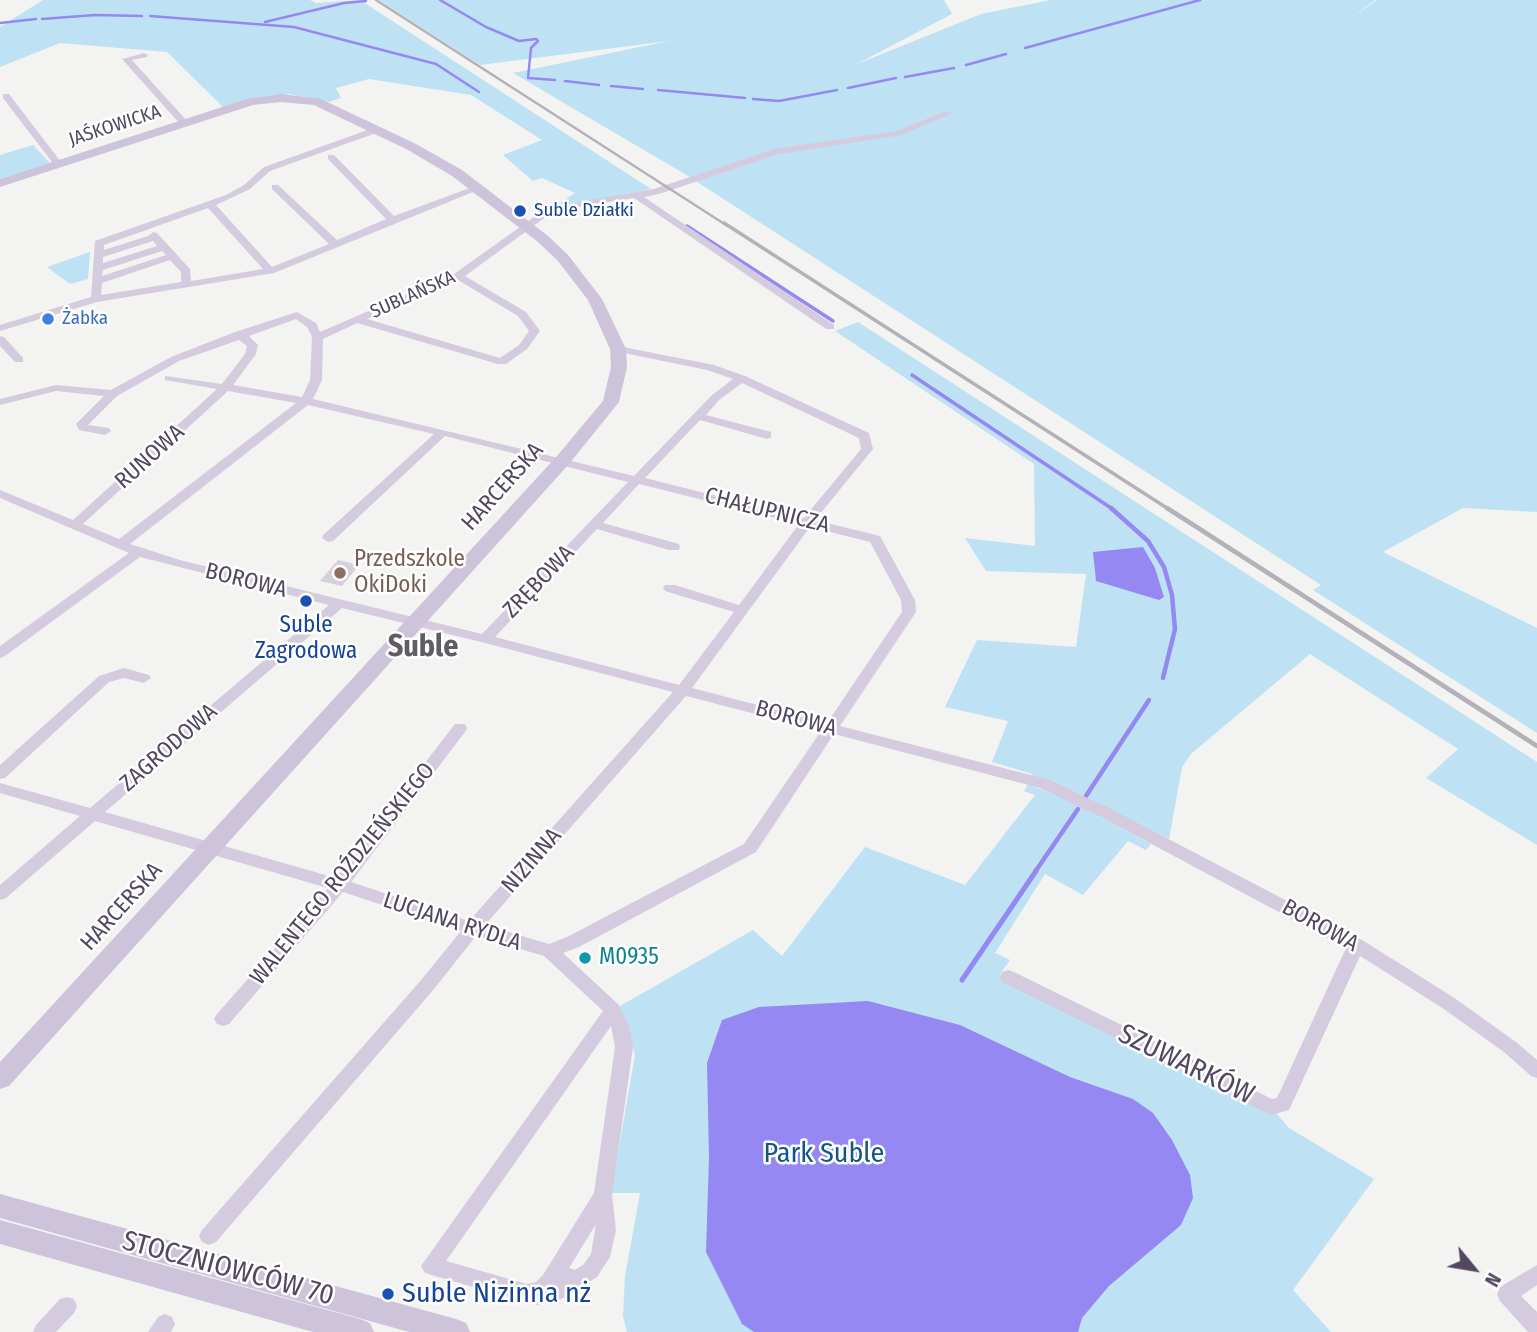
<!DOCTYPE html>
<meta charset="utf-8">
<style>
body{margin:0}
#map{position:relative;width:1537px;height:1332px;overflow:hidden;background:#f3f3f1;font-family:"Fira Sans Condensed",sans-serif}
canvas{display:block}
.north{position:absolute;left:1439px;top:1234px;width:70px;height:70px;-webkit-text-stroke:5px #fff;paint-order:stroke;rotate:120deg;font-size:19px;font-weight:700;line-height:28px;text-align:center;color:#514760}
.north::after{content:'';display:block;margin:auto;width:24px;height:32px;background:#514760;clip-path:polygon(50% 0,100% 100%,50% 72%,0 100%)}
</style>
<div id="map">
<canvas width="1537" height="1332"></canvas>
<div class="north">N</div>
</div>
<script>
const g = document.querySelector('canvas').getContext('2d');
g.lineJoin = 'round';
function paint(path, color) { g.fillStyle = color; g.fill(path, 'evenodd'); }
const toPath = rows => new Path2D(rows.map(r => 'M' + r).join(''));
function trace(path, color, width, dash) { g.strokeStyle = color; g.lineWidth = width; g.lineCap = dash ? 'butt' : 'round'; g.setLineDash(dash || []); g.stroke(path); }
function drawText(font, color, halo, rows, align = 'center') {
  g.font = font + ' "Fira Sans Condensed",sans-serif'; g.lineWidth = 5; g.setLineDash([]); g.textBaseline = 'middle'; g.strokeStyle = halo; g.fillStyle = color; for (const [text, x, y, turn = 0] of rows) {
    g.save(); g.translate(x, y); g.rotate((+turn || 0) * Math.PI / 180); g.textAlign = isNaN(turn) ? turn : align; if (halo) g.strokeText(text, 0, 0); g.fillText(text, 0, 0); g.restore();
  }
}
paint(toPath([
 [43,0,310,0,316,3,360,0,651,189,591,201,558,204,575,193,542,178,533,181,503,155,542,140,471,95,369,79,336,88,341,98,329,102,288,94,224,108,167,52,60,43,0,67,0,27],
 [379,0,944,0,952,14,857,64,981,14,1051,0,1375,0,1351,18,1377,0,1537,0,1537,512,1463,508,1383,552,1537,628,1537,733,1313,590,1321,585,688,176,513,73,669,41,480,65],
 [33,145,50,163,0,179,0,155],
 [90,252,88,279,70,284,47,267],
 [858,322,1537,762,1537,845,1426,778,1458,749,1310,654,1191,754,1182,767,1169,839,1032,776,1032,774,992,762,1008,721,945,707,977,640,1076,647,1086,574,986,571,965,538,1035,546,1034,464,835,331],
 [1028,784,1075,803,1151,844,1146,850,1128,841,1083,895,1045,874,995,953,1010,960,1000,974,1271,1107,1289,1128,1374,1179,1293,1290,1331,1332,627,1332,623,1316,625,1276,640,1193,611,1193,635,1055,620,1006,753,930,782,956,865,847,965,885,1035,795,1024,791]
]), '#bee2f3');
paint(toPath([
 [1143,547,1155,568,1164,597,1159,600,1096,581,1093,552],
 [868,1001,960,1025,1070,1077,1133,1099,1153,1113,1172,1140,1190,1175,1193,1198,1181,1225,1109,1286,1082,1318,1078,1332,754,1332,742,1324,706,1252,709,1157,707,1063,722,1020,759,1007]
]), '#9588f2');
trace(toPath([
 [440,0,486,27,519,41,536,39,538,41,531,48,528,78,555,80],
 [150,16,294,27,436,64,479,92],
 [42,19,95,15,142,16],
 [265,22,344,3,366,1],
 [0,23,36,19],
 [1025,48,1200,0],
 [966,65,1006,54],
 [905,77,954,68],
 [565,81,599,85],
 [611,86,643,89],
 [848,88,896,78],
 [658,90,745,98],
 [753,99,779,101,837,90]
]), '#9588f2', 2.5);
trace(toPath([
 [687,226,833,321],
 [912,375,1114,510]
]), '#9588f2', 3.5);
trace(toPath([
 [1111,508,1148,541,1164,567,1172,595,1175,629,1163,678],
 [1086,796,1149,700],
 [1035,872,1078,809]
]), '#9588f2', 4.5);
trace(toPath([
 [962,980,1036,871]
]), '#9588f2', 5);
paint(toPath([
 [338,560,359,565,342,586,320,581]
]), '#d5d0d9');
paint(toPath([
 [144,53,148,55,147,57,132,60,187,121,187,125,181,125,122,59,144,53],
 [3,94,9,94,61,162,61,166,55,166,3,98,3,94],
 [946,111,953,113,902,135,779,154,659,194,644,197,834,325,834,329,826,329,634,198,554,211,465,276,526,312,540,331,527,349,506,364,498,364,357,323,323,339,322,380,313,399,634,476,711,396,733,379,707,370,614,351,614,347,618,346,714,365,745,376,869,433,873,449,815,520,880,536,915,600,916,612,840,726,1050,780,1111,809,1362,940,1453,997,1516,1042,1537,1060,1537,1078,1531,1076,1504,1052,1441,1007,1360,956,1289,1110,1271,1115,1265,1112,1002,982,1000,977,1002,972,1008,970,1014,972,1272,1099,1277,1098,1346,948,1101,817,1040,788,834,734,756,852,579,947,563,953,619,1005,629,1026,633,1047,612,1195,616,1230,610,1257,597,1277,558,1301,537,1305,431,1275,424,1272,421,1266,603,1011,544,956,476,936,434,989,216,1242,209,1245,202,1242,199,1236,202,1230,422,979,461,931,343,892,229,1024,223,1026,217,1024,214,1019,217,1014,328,888,95,821,6,898,0,900,0,885,80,816,0,793,0,783,90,808,329,605,140,557,5,656,0,658,0,646,129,553,0,498,0,490,73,520,217,389,165,380,165,376,222,384,245,354,247,346,239,340,179,361,117,396,88,425,109,428,111,431,105,435,79,430,76,424,104,396,56,391,0,405,0,399,56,385,111,390,171,357,235,332,297,312,316,323,320,332,454,274,548,207,654,189,774,149,897,131,946,111],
 [458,280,518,316,529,331,519,345,500,358,367,319,458,280],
 [296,319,307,327,312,337,310,380,302,397,233,385,256,354,258,345,249,336,296,319],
 [742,383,859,438,861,449,804,518,645,478,700,420,767,439,771,438,771,432,706,415,719,400,742,383],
 [228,391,296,403,119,539,83,524,228,391],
 [308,405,434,434,323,535,322,538,328,542,333,541,445,436,628,482,482,634,180,560,130,544,308,405],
 [639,484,799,524,739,605,675,585,665,585,663,588,665,591,734,612,679,685,495,637,597,529,669,550,679,550,680,547,679,544,603,523,639,484],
 [810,527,870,542,901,600,902,612,827,723,692,688,810,527],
 [342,608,485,643,673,692,469,921,351,882,465,732,467,728,465,724,455,724,336,878,105,812,342,608],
 [686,696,821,731,744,844,567,937,549,944,485,925,686,696],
 [611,1026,615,1047,594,1193,543,1275,536,1282,527,1284,446,1261,611,1026],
 [596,1224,591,1254,583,1265,575,1270,569,1268,596,1224],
 [376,127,380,130,379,132,270,171,250,189,216,205,272,267,329,244,272,189,272,185,278,185,337,240,386,219,328,159,328,155,334,155,394,216,475,186,483,188,274,273,97,302,0,331,0,325,91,297,95,241,226,195,244,185,264,167,376,127],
 [208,208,263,269,191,281,190,269,157,233,153,232,148,236,104,250,104,245,208,208],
 [153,241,157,246,103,263,103,257,153,241],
 [162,251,166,255,102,276,103,270,162,251],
 [170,260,181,272,181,282,101,295,102,283,170,260],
 [0,336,4,337,23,358,23,362,15,362,0,346,0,336],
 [124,668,149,675,151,678,144,683,124,678,109,682,5,778,0,779,0,765,99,676,124,668],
 [1537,1265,1537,1285,1521,1296,1537,1312,1537,1332,1528,1332,1500,1301,1497,1294,1500,1287,1537,1265],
 [67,1297,74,1299,77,1306,74,1313,56,1332,33,1332,36,1325,60,1299,67,1297],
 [165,1314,172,1317,175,1324,171,1332,148,1332,158,1317,165,1314]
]), '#d4ccde');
paint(toPath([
 [281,94,321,99,416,144,462,170,548,236,568,255,602,299,626,349,627,367,619,402,569,464,9,1086,0,1089,0,1062,557,456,603,401,611,367,610,349,588,300,558,261,538,242,452,176,408,150,314,105,281,102,253,105,0,187,0,179,247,99,281,94],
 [0,1194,456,1319,466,1323,470,1332,409,1332,0,1218,0,1194],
 [0,1220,360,1319,370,1323,374,1332,313,1332,0,1244,0,1220]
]), '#cdc3db');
trace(toPath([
 [376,0,726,225]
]), '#b5b1ba', 2.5);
trace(toPath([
 [724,223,1170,510]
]), '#b5b1ba', 3.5);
trace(toPath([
 [1167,508,1537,746]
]), '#b5b1ba', 4.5);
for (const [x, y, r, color] of [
 [520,211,7,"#1a4fb4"],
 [48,319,7,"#3f7fe0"],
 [340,573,7,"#8d6e63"],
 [306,601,7,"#1a4fb4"],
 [585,958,7,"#0f9aa8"],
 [388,1294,7,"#1a4fb4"]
]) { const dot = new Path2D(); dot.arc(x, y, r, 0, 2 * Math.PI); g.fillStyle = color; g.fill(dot); trace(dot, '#fff', 2.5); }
drawText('19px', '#514760', '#fff', [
 ["JAŚKOWICKA",115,126,-18],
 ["SUBLAŃSKA",413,295,-24]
]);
drawText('19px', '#164399', '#fff', [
 ["Suble Działki",534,211]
], 'left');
drawText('19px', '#366cbe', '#fff', [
 ["Żabka",62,319]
], 'left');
drawText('23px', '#514760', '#fff', [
 ["RUNOWA",150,457,-42],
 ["HARCERSKA",503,487,-48],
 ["CHAŁUPNICZA",767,511,14],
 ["BOROWA",246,581,14],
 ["ZRĘBOWA",539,582,-46],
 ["BOROWA",796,719,15],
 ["ZAGRODOWA",169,748,-41],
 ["NIZINNA",532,861,-49],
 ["WALENTEGO ROŹDZIEŃSKIEGO",343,874,-51],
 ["HARCERSKA",122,907,-48],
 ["LUCJANA RYDLA",452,922,18],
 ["BOROWA",1320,926,29]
]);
drawText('23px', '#785e54', '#fff', [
 ["Przedszkole",354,560],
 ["OkiDoki",354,586]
], 'left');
drawText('23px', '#164399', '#fff', [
 ["Suble",306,626],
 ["Zagrodowa",306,652]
]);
drawText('23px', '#0d838f', '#fff', [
 ["M0935",599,958]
], 'left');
drawText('28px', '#514760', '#fff', [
 ["SZUWARKÓW",1186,1065,26],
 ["STOCZNIOWCÓW 70",228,1269,15]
]);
drawText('28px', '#115688', '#fff', [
 ["Park Suble",824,1154]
]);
drawText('28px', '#164399', '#fff', [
 ["Suble Nizinna nż",402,1294]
], 'left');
drawText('bold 30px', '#615d67', '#fff', [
 ["Suble",423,648]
]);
</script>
